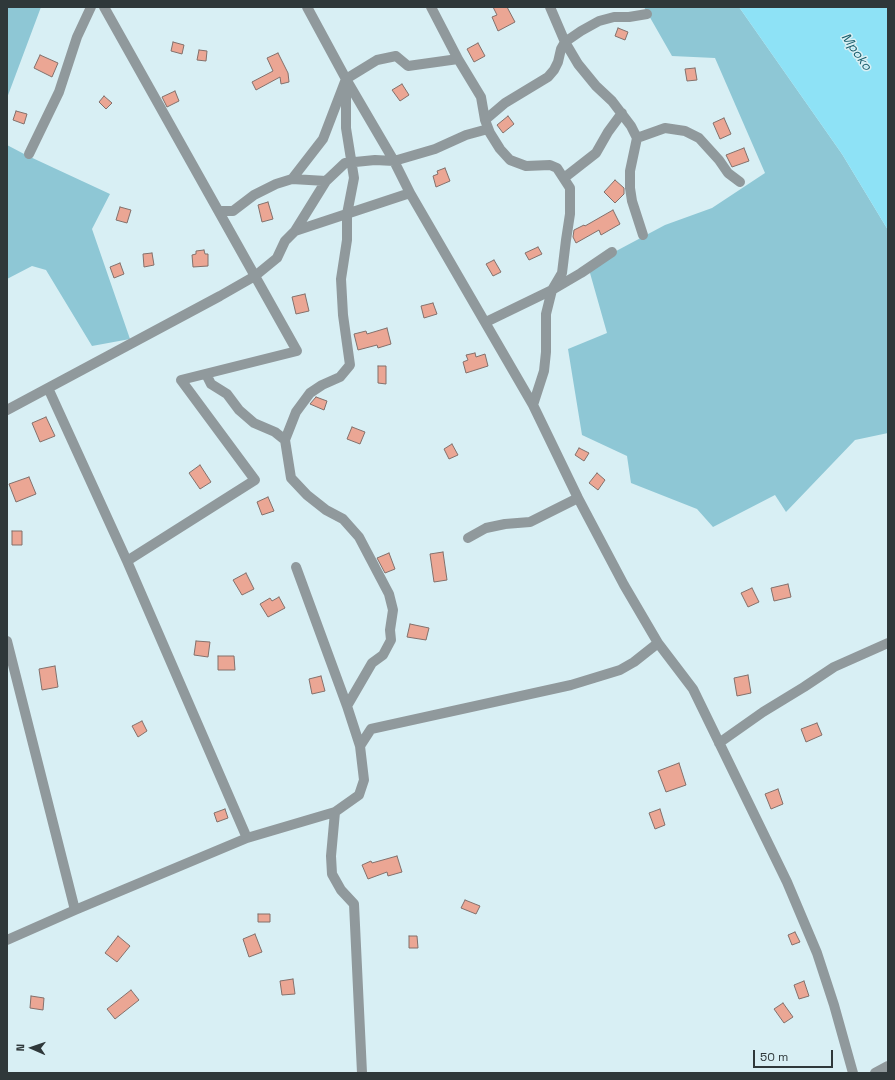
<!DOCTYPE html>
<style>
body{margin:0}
#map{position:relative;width:895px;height:1080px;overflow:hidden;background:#d8eff4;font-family:"Space Grotesk",sans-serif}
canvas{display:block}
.frame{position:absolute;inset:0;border:8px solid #2f383a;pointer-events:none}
.north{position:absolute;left:12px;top:1028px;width:40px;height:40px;-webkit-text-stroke:3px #d8eff4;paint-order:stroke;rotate:272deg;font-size:11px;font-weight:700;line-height:16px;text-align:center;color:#2f383a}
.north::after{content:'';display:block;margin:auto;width:14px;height:18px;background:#2f383a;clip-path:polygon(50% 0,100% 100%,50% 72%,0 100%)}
.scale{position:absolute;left:753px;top:1050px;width:80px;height:18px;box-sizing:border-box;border:2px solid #2f383a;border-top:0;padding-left:5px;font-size:12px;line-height:14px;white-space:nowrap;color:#2f383a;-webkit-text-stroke:3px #d8eff4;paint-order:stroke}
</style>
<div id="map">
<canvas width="895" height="1080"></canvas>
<div class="frame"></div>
<div class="north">N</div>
<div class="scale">50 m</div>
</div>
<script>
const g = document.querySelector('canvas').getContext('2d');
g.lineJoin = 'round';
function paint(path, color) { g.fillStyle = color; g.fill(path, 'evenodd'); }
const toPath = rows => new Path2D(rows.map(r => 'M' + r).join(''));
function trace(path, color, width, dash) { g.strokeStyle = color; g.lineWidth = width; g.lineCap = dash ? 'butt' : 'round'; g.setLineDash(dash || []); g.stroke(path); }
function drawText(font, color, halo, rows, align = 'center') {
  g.font = font + ' "Space Grotesk",sans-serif'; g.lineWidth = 3; g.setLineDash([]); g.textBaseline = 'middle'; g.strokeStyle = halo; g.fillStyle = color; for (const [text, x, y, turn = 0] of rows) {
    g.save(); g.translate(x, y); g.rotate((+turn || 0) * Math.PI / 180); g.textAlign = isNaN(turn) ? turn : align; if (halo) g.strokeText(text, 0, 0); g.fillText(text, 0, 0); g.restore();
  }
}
paint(toPath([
 [7,7,41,7,7,98],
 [644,7,739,7,842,154,888,230,888,433,855,440,786,512,775,495,713,527,697,509,631,483,627,456,582,435,568,349,607,333,588,266,665,225,712,208,765,173,715,58,672,56],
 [7,145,26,155,110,194,92,229,130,339,92,346,46,270,32,266,7,279]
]), '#8ec7d5');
paint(toPath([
 [739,7,888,7,888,230,842,154]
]), '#8ee2f6');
const building = toPath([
 [493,7,507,7,515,22,498,31,492,17,497,15,493,7],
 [618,28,628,32,625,40,615,36,618,28],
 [173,42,184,45,182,54,171,51,173,42],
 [478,43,485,56,474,62,467,49,478,43],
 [199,50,207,51,206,61,197,60,199,50],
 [278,53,288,73,289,82,281,84,280,77,256,90,252,82,273,71,267,58,278,53],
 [40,55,58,63,52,77,34,68,40,55],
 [695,68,697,80,687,81,685,69,695,68],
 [402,84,409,95,400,101,392,90,402,84],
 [175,91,179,101,167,107,162,97,175,91],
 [104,96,112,103,106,109,99,102,104,96],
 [16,111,27,114,24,124,13,120,16,111],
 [508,116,514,124,503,133,497,125,508,116],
 [724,118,731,134,720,139,713,123,724,118],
 [744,148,749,161,732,167,726,155,744,148],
 [445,168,450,181,436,187,433,176,438,174,437,171,445,168],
 [615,180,624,188,624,194,615,203,604,192,615,180],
 [268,202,273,219,262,222,258,205,268,202],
 [120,207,131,210,127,223,116,220,120,207],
 [613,210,620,224,601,235,599,230,576,243,573,237,574,230,584,225,585,226,613,210],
 [538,247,542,254,529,260,525,253,538,247],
 [204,250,205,254,208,254,208,266,193,267,192,255,196,254,196,251,204,250],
 [152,253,154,265,144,267,143,254,152,253],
 [494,260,501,272,493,276,486,264,494,260],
 [120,263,124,274,114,278,110,267,120,263],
 [305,294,309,311,296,314,292,297,305,294],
 [433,303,437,314,424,318,421,306,433,303],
 [387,328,391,344,378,348,377,345,358,350,354,334,366,331,367,334,387,328],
 [475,353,476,357,485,354,488,366,466,373,463,362,468,360,466,355,475,353],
 [378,366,386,366,386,384,378,383,378,366],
 [316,397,327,401,324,410,310,404,316,397],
 [46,417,55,436,40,442,32,423,46,417],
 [352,427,365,432,360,444,347,439,352,427],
 [452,444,458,455,449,459,444,449,452,444],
 [579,448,589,453,584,461,575,455,579,448],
 [200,465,211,482,200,489,189,473,200,465],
 [597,473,605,480,598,490,589,483,597,473],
 [29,477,36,494,16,502,9,484,29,477],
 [268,497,274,511,262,515,257,502,268,497],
 [12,531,22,531,22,545,12,545,12,531],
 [443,552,447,580,434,582,430,554,443,552],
 [389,553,395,569,385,573,377,558,389,553],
 [246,573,254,589,242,595,233,580,246,573],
 [788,584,791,597,774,601,771,588,788,584],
 [752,588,759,602,748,607,741,593,752,588],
 [279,597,285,608,268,617,260,604,270,598,272,601,279,597],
 [410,624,429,628,426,640,407,637,410,624],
 [196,641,210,642,208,657,194,655,196,641],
 [218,656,234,656,235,670,218,670,218,656],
 [55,666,58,687,42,690,39,669,55,666],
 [748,675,751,693,737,696,734,678,748,675],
 [321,676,325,691,312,694,309,679,321,676],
 [142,721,147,731,138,737,132,726,142,721],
 [817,723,822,735,806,742,801,729,817,723],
 [679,763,686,785,666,792,658,771,679,763],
 [778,789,783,804,771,809,765,794,778,789],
 [225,809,228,818,217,822,214,813,225,809],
 [660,809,665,825,655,829,649,813,660,809],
 [397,856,402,872,388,876,387,872,368,879,362,865,371,861,372,863,397,856],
 [465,900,480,906,476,914,461,908,465,900],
 [258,914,270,914,270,922,258,922,258,914],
 [795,932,800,942,792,945,788,935,795,932],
 [255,934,262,952,249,957,243,939,255,934],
 [118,936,130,946,117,962,105,953,118,936],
 [409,936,417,936,418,948,409,948,409,936],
 [293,979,295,994,282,995,280,981,293,979],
 [804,981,809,996,799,999,794,985,804,981],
 [131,990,139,1000,115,1019,107,1009,131,990],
 [31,996,44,998,43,1010,30,1008,31,996],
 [783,1003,793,1017,784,1023,774,1009,783,1003]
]);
paint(building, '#eba694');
trace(building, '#83706b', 1);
trace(toPath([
 [104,7,297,351,181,380,255,480,127,561],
 [307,7,346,79,394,161,410,193,533,405,578,498,624,585,658,643,693,689,787,882,817,953,834,1005,853,1073],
 [431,7,458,59],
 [550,7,565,42,578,64,596,86,612,101,631,126,637,138,630,171,630,188,632,201,643,235],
 [485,120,505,103,548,77,554,70,558,62,561,49,565,42,581,31,599,21,614,17,629,17,647,14],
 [637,138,665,128,685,131,699,138,719,160,728,173,740,182],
 [29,154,59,92,77,37,91,7],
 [564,178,596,153,608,132,622,113],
 [292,179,326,181],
 [220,211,233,211,254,195,276,184,292,179,323,139,346,79,377,60,396,56,408,66,458,59,481,97,485,120,490,133,500,149,510,160,526,166,550,165,557,168,570,188,570,214,566,240,562,273,552,290,546,314,546,352,544,371,533,405],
 [295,231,326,181,345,163,375,160,394,161,435,149,466,135,488,129],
 [486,322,552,290,581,273,612,252],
 [206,374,211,384,227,394,239,410,254,423,275,432,285,440,291,478,307,495,326,510,343,519,359,537,389,594,393,610,390,630,391,640,383,655,372,663,347,706],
 [48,388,127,561,247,838],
 [7,410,220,296,255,276,277,258,285,241,295,231,410,193],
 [285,440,296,412,310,393,322,385,340,377,350,365,343,315,341,279,347,240,347,214,354,178,346,128,346,85],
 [468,538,486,528,505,524,530,522,578,498],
 [296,567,347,706,360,746],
 [7,641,75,910],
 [719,743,763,712,804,687,834,667,888,643],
 [335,812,331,856,332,874,341,890,354,904,362,1073],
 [7,940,75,910,247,838,335,812,359,795,364,780,360,746,371,729,571,685,620,670,634,662,658,643],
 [875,1073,888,1066]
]), '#90999c', 10);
drawText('italic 13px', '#175d6b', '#d8eff4', [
 ["Mpoko",856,52,55]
]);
</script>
